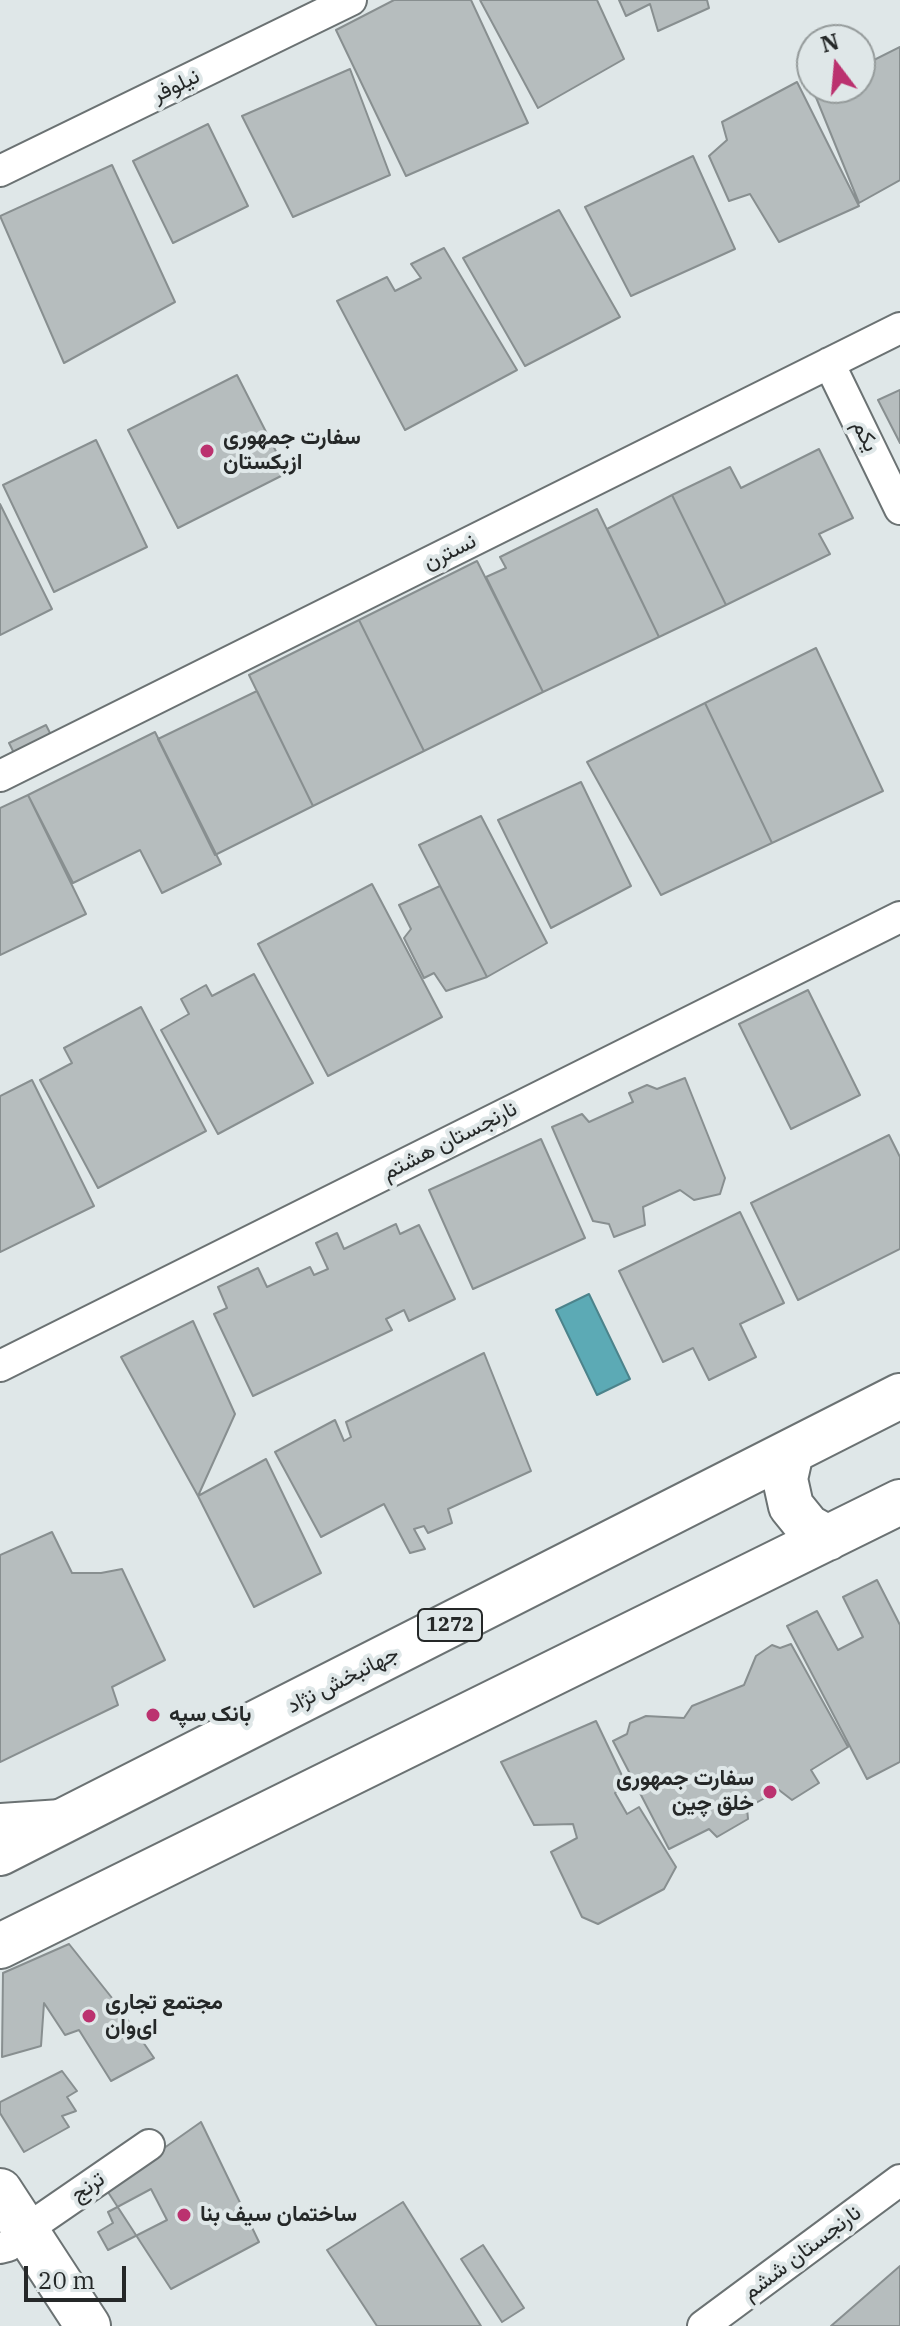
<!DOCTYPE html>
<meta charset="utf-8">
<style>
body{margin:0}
#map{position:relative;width:900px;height:2326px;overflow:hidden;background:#dfe7e8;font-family:"IBM Plex Serif",serif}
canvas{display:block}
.north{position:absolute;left:796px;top:24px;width:80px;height:80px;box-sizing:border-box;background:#dfe7e8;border:2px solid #959b9b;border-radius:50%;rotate:344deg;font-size:22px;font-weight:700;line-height:32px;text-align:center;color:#252828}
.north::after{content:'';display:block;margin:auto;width:28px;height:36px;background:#bb326f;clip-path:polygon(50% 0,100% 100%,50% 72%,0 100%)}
.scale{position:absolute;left:24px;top:2266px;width:102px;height:36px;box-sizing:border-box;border:4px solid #252828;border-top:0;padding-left:10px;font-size:24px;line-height:28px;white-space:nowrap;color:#252828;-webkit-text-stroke:6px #dfe7e8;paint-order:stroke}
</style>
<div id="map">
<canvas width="900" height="2326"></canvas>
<div class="north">N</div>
<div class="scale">20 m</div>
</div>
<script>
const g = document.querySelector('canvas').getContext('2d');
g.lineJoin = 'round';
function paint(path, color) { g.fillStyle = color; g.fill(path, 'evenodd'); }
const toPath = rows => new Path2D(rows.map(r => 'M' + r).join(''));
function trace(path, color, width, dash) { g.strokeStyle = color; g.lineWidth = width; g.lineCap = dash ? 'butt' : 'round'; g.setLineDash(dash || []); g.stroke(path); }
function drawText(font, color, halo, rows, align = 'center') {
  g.font = font + ' "IBM Plex Serif",Vazirmatn,serif'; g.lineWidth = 8; g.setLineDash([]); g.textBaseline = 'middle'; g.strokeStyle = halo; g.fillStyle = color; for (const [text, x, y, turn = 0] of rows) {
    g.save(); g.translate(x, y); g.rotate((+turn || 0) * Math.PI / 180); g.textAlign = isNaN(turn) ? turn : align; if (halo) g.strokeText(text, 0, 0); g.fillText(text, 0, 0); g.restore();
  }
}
const water = toPath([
 [589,1294,630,1379,597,1395,556,1310,589,1294]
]);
paint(water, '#5caab5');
trace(water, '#4c838b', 2);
const building = toPath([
 [394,0,471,0,528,123,406,176,336,30,394,0],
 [480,0,597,0,624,59,538,108,480,0],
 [619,0,707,0,709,8,658,31,650,4,626,16,619,0],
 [900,47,900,180,859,203,813,90,860,88,860,67,900,47],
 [350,69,390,175,293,217,242,116,350,69],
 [797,82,859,206,779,242,750,194,729,201,709,156,727,140,722,122,797,82],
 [208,124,248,206,173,243,133,161,208,124],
 [693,156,735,249,631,296,585,207,693,156],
 [112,165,175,302,64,363,0,216,112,165],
 [559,210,620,317,525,366,463,258,559,210],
 [444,248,517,370,405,430,337,301,387,277,395,291,421,278,411,264,444,248],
 [237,375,287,473,178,528,128,430,237,375],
 [900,390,900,443,878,400,900,390],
 [96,440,147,547,54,592,3,485,96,440],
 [819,449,853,518,819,534,830,554,726,605,672,495,730,467,741,488,819,449],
 [672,495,726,605,659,637,607,529,672,495],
 [0,504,52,609,0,635,0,504],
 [597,509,659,637,543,692,486,577,506,568,500,557,597,509],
 [477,561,543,692,424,751,359,620,477,561],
 [359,620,424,751,313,806,249,675,359,620],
 [816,648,883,791,772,843,705,703,816,648],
 [257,691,313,806,215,855,158,739,257,691],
 [705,703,772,843,661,895,587,762,705,703],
 [46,725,53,739,16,757,9,743,46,725],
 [155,732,221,864,162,893,140,850,73,883,28,795,155,732],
 [581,782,631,886,551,928,498,820,581,782],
 [28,795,86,914,0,955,0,808,28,795],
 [481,816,547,943,487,977,419,845,481,816],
 [372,884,442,1017,328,1076,258,944,372,884],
 [440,886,487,977,446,991,434,973,424,978,404,938,411,929,399,905,440,886],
 [254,974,313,1083,218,1134,161,1030,189,1014,181,999,206,985,212,996,254,974],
 [808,990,860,1095,791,1129,739,1024,808,990],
 [141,1007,206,1131,98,1188,40,1080,72,1063,64,1048,141,1007],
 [685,1078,725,1178,720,1194,694,1200,680,1190,643,1207,645,1225,614,1237,609,1224,593,1221,552,1127,582,1114,589,1122,633,1102,629,1093,647,1085,657,1089,685,1078],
 [32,1080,94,1206,0,1252,0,1096,32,1080],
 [889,1135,900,1157,900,1249,798,1300,751,1203,889,1135],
 [541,1139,585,1238,473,1289,429,1190,541,1139],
 [740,1212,784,1303,740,1324,756,1357,709,1380,693,1348,663,1362,619,1271,740,1212],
 [396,1224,400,1234,419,1225,455,1299,409,1321,404,1310,386,1319,392,1330,253,1396,214,1314,227,1308,218,1287,258,1268,267,1287,310,1267,314,1275,328,1269,316,1243,337,1233,344,1249,396,1224],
 [193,1321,235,1414,198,1496,121,1357,193,1321],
 [484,1353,531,1471,448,1509,452,1523,428,1533,424,1526,414,1529,425,1549,410,1553,384,1504,321,1537,275,1452,335,1420,344,1441,351,1437,346,1422,484,1353],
 [266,1459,321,1573,254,1607,198,1496,266,1459],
 [52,1532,72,1573,101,1573,122,1569,165,1660,112,1687,118,1705,0,1762,0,1555,52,1532],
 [877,1580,900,1625,900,1762,867,1779,787,1626,817,1611,838,1650,863,1637,843,1597,877,1580],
 [791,1644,848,1747,811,1770,819,1783,792,1800,779,1790,747,1808,748,1819,717,1837,709,1829,669,1849,613,1741,627,1734,630,1723,646,1716,684,1718,692,1706,744,1685,756,1656,772,1645,780,1648,791,1644],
 [596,1721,626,1784,615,1793,627,1814,639,1807,676,1867,664,1889,598,1924,582,1917,551,1852,577,1838,573,1824,534,1825,501,1762,596,1721],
 [69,1944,116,2003,154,2058,111,2081,79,2030,65,2035,44,2003,41,2046,2,2057,3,1973,69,1944],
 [62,2071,77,2091,67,2097,76,2111,62,2116,69,2127,24,2152,0,2113,0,2102,62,2071],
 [201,2122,259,2242,171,2289,106,2189,201,2122],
 [151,2189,167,2220,108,2250,98,2232,113,2223,108,2212,151,2189],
 [403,2202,481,2326,377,2326,327,2250,403,2202],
 [483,2245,524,2308,502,2322,461,2259,483,2245],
 [900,2266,900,2326,831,2326,885,2279,900,2266]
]);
paint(building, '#b6bdbe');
trace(building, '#888f90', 2);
const street = toPath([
 [0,171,351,0],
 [829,363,900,509],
 [0,776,900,328],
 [0,1366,900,917],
 [0,1819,61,1815],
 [0,2248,8,2246,27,2229,149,2145],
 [703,2326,900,2180]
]);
const primary = toPath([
 [791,1452,785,1479,791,1506,808,1527,828,1538],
 [0,1853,900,1396],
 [0,1946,900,1502],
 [0,2191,88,2326]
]);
trace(street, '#6b7273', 34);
trace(primary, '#6b7273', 48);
trace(street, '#fff', 30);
trace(primary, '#fff', 44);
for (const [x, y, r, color] of [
 [207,451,8,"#bb326f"],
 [153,1715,8,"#bb326f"],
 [770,1792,8,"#bb326f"],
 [89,2016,8,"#bb326f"],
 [184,2215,8,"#bb326f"]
]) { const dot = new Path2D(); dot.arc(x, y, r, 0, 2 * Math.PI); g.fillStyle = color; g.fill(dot); trace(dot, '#dfe7e8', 3); }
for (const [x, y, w] of [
 [450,1625,64]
]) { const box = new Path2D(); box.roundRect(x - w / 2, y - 16, w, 32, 6); g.fillStyle = '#dfe7e8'; g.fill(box); trace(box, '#252828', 2); }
drawText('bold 20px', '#252828', null, [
 ["1272",450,1625]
]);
drawText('22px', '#252828', '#dfe7e8', [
 ["نیلوفر",176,86,-26],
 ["یکم",865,436,64],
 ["نسترن",450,552,-26],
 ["نارنجستان هشتم",450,1141,-27],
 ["جهانبخش نژاد",343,1680,-27],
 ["ترنج",88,2187,-35],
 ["نارنجستان ششم",802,2253,-37]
]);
drawText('bold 22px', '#252828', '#dfe7e8', [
 ["سفارت جمهوری",223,438],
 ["ازبکستان",223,463],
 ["بانک سپه",169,1715],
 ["سفارت جمهوری",754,1779,"right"],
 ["خلق چین",754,1804,"right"],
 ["مجتمع تجاری",105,2003],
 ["ای‌وان",105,2028],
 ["ساختمان سیف بنا",200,2215]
], 'left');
</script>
